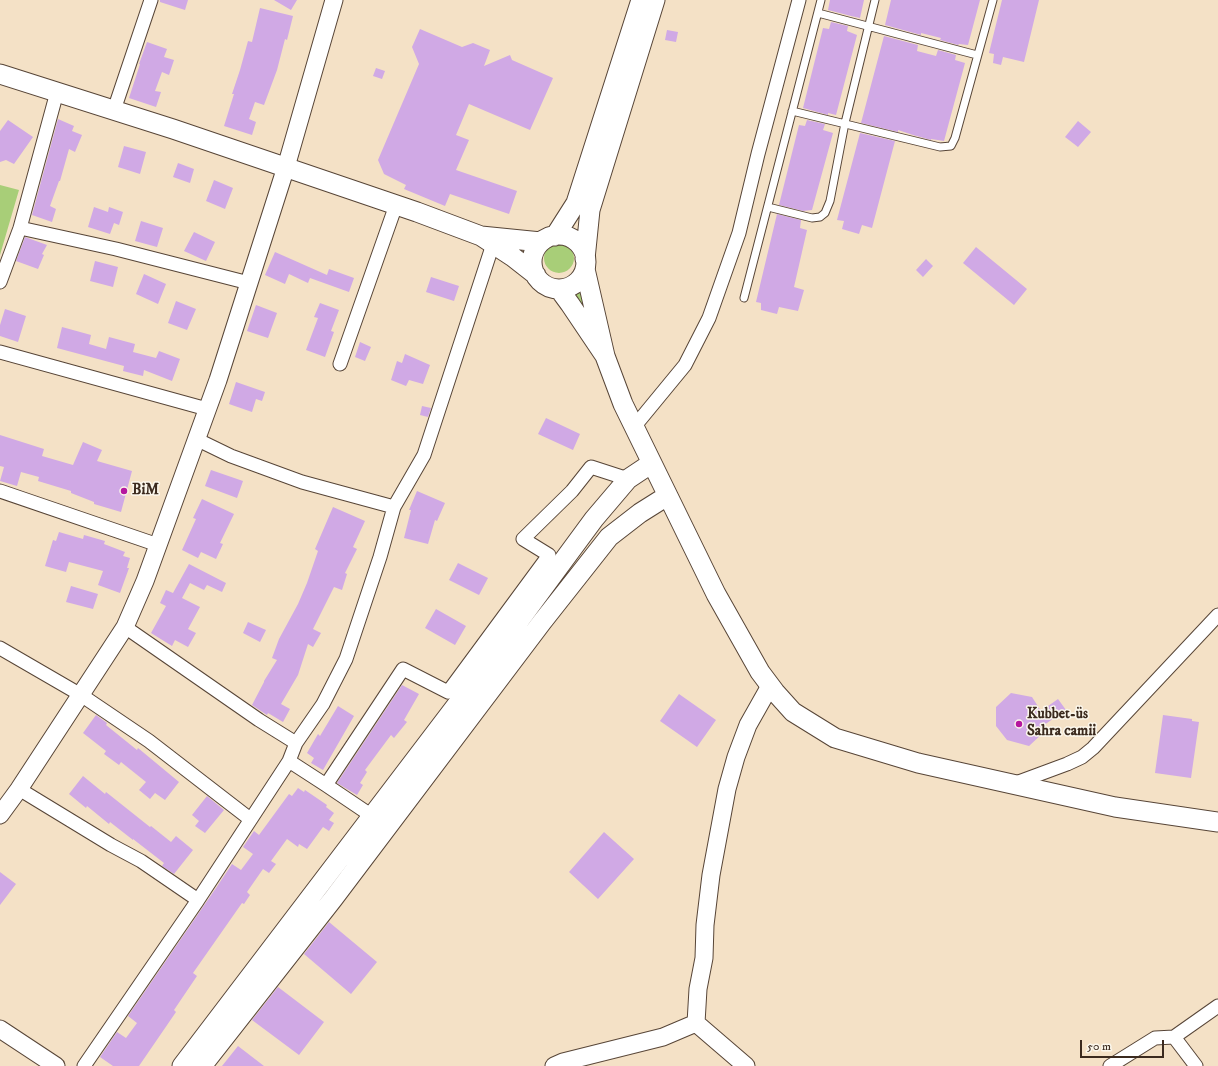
<!DOCTYPE html>
<meta charset="utf-8">
<style>
body{margin:0}
#map{position:relative;width:1218px;height:1066px;overflow:hidden;background:#f4e1c6;font-family:"IM FELL DW Pica",serif}
canvas{display:block}
.scale{position:absolute;left:1080px;top:1040px;width:84px;height:18px;box-sizing:border-box;border:2px solid #3b2a1e;border-top:0;padding-left:5px;font-size:12px;line-height:14px;white-space:nowrap;color:#3b2a1e;-webkit-text-stroke:3px #fbf7ec;paint-order:stroke}
</style>
<div id="map">
<canvas width="1218" height="1066"></canvas>
<div class="scale">50 m</div>
</div>
<script>
const g = document.querySelector('canvas').getContext('2d');
g.lineJoin = 'round';
function paint(path, color) { g.fillStyle = color; g.fill(path, 'evenodd'); }
const toPath = rows => new Path2D(rows.map(r => 'M' + r).join(''));
function trace(path, color, width, dash) { g.strokeStyle = color; g.lineWidth = width; g.lineCap = dash ? 'butt' : 'round'; g.setLineDash(dash || []); g.stroke(path); }
function drawText(font, color, halo, rows, align = 'center') {
  g.font = font + ' "IM FELL DW Pica",serif'; g.lineWidth = 3; g.setLineDash([]); g.textBaseline = 'middle'; g.strokeStyle = halo; g.fillStyle = color; for (const [text, x, y, turn = 0] of rows) {
    g.save(); g.translate(x, y); g.rotate((+turn || 0) * Math.PI / 180); g.textAlign = isNaN(turn) ? turn : align; if (halo) g.strokeText(text, 0, 0); g.fillText(text, 0, 0); g.restore();
  }
}
paint(toPath([
 [0,185,19,190,0,255],
 '544 258a15 15 0 1 1 30 0a15 15 0 1 1-30 0Z',
 [582,285,592,321,571,292]
]), '#a8ce78');
paint(toPath([
 [160,0,188,0,185,10,160,2],
 [274,0,297,0,291,10],
 [830,0,864,0,860,18,851,16,828,10],
 [891,0,980,0,968,45,959,44,958,45,940,40,941,38,921,33,921,35,885,25],
 [1002,0,1039,0,1024,62,1003,57,1001,65,993,63,994,54,989,53],
 [260,8,293,16,287,40,285,39,277,70,264,105,255,102,249,119,256,122,252,135,224,126,234,94,232,94,240,70,248,41,252,42],
 [831,22,848,26,847,31,857,35,836,115,828,113,828,115,803,108,823,28,829,29],
 [420,29,462,47,473,43,490,50,484,66,510,55,512,60,553,78,530,130,469,104,456,135,469,140,456,170,517,191,509,214,450,194,445,206,404,189,406,185,384,174,378,160,419,64,412,47],
 [667,30,678,32,676,42,665,40],
 [884,36,918,45,917,51,936,56,938,50,956,55,955,60,965,63,944,141,931,139,931,140,913,135,898,130,898,132,861,123],
 [147,42,167,49,164,57,174,60,169,75,162,72,155,91,161,92,156,107,129,98,140,64,139,64],
 [376,68,385,71,382,79,373,76],
 [58,119,74,126,72,131,82,135,75,152,69,149,60,181,59,181,50,206,56,209,52,222,32,215],
 [8,120,33,137,14,164,6,160,0,162,0,131],
 [807,120,825,124,823,130,833,133,812,210,803,211,779,205,799,125,805,126],
 [1078,121,1091,132,1078,147,1065,137],
 [860,133,895,141,872,228,862,225,859,234,842,229,844,221,837,220],
 [124,146,146,152,140,174,118,167],
 [178,163,194,169,190,183,173,177],
 [214,180,233,188,225,209,206,201],
 [94,207,108,212,109,207,123,212,119,225,114,223,110,234,88,227],
 [777,214,801,220,800,228,807,230,794,287,804,290,798,311,779,307,777,314,761,310,761,303,756,302],
 [141,221,163,228,157,247,135,241],
 [194,232,215,242,206,261,184,251],
 [25,237,47,245,42,254,44,255,38,269,16,261],
 [976,247,1027,289,1014,305,963,263],
 [275,252,327,275,329,269,354,278,349,292,310,278,308,283,289,274,285,284,265,275],
 [926,259,933,266,923,277,916,270],
 [95,261,118,267,113,287,90,281],
 [144,274,166,284,158,304,136,294],
 [431,277,459,286,454,301,426,292],
 [176,301,196,309,187,330,168,323],
 [320,303,339,310,331,331,334,332,325,357,306,350,318,318,314,317],
 [256,305,277,313,268,338,247,331],
 [5,309,26,316,18,342,0,336,0,325],
 [62,327,91,335,89,344,106,349,109,337,135,344,133,352,156,358,159,351,180,359,172,381,144,370,143,376,123,371,124,366,57,348],
 [360,342,371,347,365,361,355,357],
 [405,354,430,365,423,384,409,380,406,386,391,380,397,361,402,363],
 [236,382,265,392,262,401,256,399,252,412,229,404],
 [422,406,431,408,428,417,420,415],
 [546,418,580,434,573,450,538,434],
 [0,435,44,449,42,456,73,465,83,442,102,450,97,461,132,471,121,512,94,504,94,502,71,493,71,491,38,481,39,477,21,472,17,486,0,481,4,467,0,466],
 [211,470,243,481,237,498,205,486],
 [417,491,445,503,437,521,435,520,428,544,404,538,411,510,409,510],
 [202,499,234,514,220,543,223,544,216,559,201,552,198,558,182,550,196,519,193,518],
 [333,507,365,521,353,547,357,549,345,573,347,574,342,590,334,587,313,629,321,633,313,647,308,644,298,675,281,704,290,709,283,722,268,713,267,715,252,705,264,682,264,681,277,660,272,658,279,639,298,604,307,583,318,551,315,549],
 [59,532,83,539,84,535,105,541,104,544,125,552,123,556,130,558,127,568,129,568,120,593,98,585,103,571,69,562,66,572,45,566,53,540,56,541],
 [458,563,488,578,479,595,449,580],
 [189,564,226,583,222,592,207,585,204,590,190,583,182,598,200,607,188,629,196,633,188,647,175,640,172,646,151,633,166,606,160,603,166,590,173,593],
 [71,586,98,594,93,609,66,602],
 [436,609,466,626,455,645,425,628],
 [248,622,266,630,260,642,243,633],
 [402,685,419,694,404,720,407,722,394,738,391,735,365,770,367,772,360,783,363,785,357,795,337,783],
 [1011,693,1032,697,1041,711,1058,699,1066,710,1044,725,1043,733,1029,746,1007,740,996,726,996,707],
 [679,694,716,720,697,747,660,721],
 [338,706,354,716,323,770,311,763,314,758,307,753,318,734,320,736],
 [96,715,107,723,106,725,137,750,138,748,179,782,165,800,155,793,150,799,139,790,146,782,121,762,119,765,104,754,106,751,83,733],
 [1163,715,1192,719,1192,721,1199,722,1191,778,1155,773],
 [83,776,105,794,106,792,150,827,151,826,171,842,176,836,193,850,174,874,162,866,164,863,133,839,133,840,110,822,109,824,87,806,86,808,69,794],
 [298,788,304,792,305,790,327,805,326,807,334,813,329,820,334,823,329,831,323,827,307,849,299,844,298,847,287,839,271,861,276,864,269,873,263,869,247,892,250,895,244,904,242,903,193,973,197,976,174,1010,176,1012,139,1066,113,1066,100,1057,117,1032,126,1038,137,1023,128,1016,216,888,232,864,241,870,253,854,243,847,254,831,259,835,289,794,292,796],
 [207,796,224,810,205,833,195,826,199,821,192,815],
 [604,832,634,859,598,899,569,872],
 [0,872,16,884,0,905],
 [329,922,377,962,351,994,304,954],
 [278,987,324,1022,299,1055,252,1020],
 [238,1046,264,1066,222,1066]
]), '#d0a9e5');
const service = toPath([
 [818,13,977,55],
 [792,111,940,147,951,146,955,138,993,0],
 [768,207,812,218,820,217,825,213,830,201,845,123,875,0],
 [744,298,821,0]
]);
const minor = toPath([
 [114,110,151,0],
 [20,228,116,249,249,283],
 [0,282,20,228,57,92],
 [0,352,207,409],
 [340,364,396,205],
 [634,427,685,365,709,318,739,233,758,154,799,0],
 [0,491,158,545],
 [394,507,424,455,493,244],
 [125,627,259,720,296,743],
 [0,648,81,695,149,741,250,819],
 [289,761,326,785,372,816],
 [1013,784,1067,764,1082,757,1093,748,1218,615],
 [326,785,403,669,448,692,549,555,523,539,572,491,591,467,628,479],
 [19,789,111,845,141,861,198,900],
 [1174,1037,1196,1066],
 [84,1066,198,900,289,761,296,743,323,704,346,659,380,557,394,507,302,482,231,456,196,439],
 [1110,1066,1155,1038,1174,1037,1218,1006]
]);
const tertiary = toPath([
 [0,815,19,789,125,627,145,581,218,380,286,167,334,0],
 [0,1029,56,1066],
 [554,1066,563,1062,663,1037,696,1023],
 [746,1066,696,1023,698,989,704,958,705,925,711,875,727,789,736,757,748,725,770,686]
]);
const secondary = toPath([
 [0,74,173,129,417,212,481,236],
 '532 262a27 27 0 1 1 54 0a27 27 0 1 1-54 0Z',
 [555,236,576,203,641,0],
 [585,259,590,210,655,0],
 [536,275,513,257,481,236,541,242],
 [559,289,570,304,605,356,585,269],
 [605,356,623,404,716,594,760,672,775,692,793,712,835,738,918,763,1115,807,1218,822],
 [182,1066,471,686,594,519,628,479,652,463],
 [202,1066,333,899,542,622,609,537,640,513,667,496]
]);
trace(service, '#574537', 9);
trace(minor, '#574537', 15);
trace(tertiary, '#574537', 19);
trace(secondary, '#574537', 21);
trace(service, '#fff', 7);
trace(minor, '#fff', 13);
trace(tertiary, '#fff', 17);
trace(secondary, '#fff', 19);
for (const [x, y, r, color] of [
 [124,491,4,"#b5179e"],
 [1019,724,4,"#b5179e"]
]) { const dot = new Path2D(); dot.arc(x, y, r, 0, 2 * Math.PI); g.fillStyle = color; g.fill(dot); trace(dot, '#fbf7ec', 1.5); }
drawText('bold 15px', '#3b2a1e', '#fbf7ec', [
 ["BiM",132,491],
 ["Kubbet-üs",1027,715],
 ["Sahra camii",1027,732]
], 'left');
</script>
